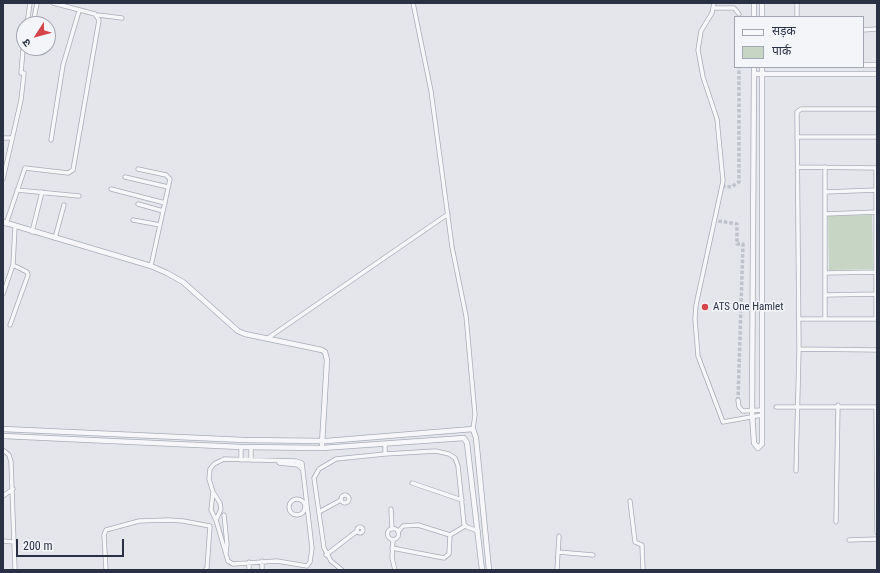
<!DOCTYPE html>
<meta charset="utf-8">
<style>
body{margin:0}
#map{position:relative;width:880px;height:573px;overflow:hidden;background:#e4e6ec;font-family:"Roboto Condensed","Noto Sans Devanagari",sans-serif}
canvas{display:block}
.frame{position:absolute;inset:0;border:4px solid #2a3145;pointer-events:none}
.legend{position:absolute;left:734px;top:16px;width:130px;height:52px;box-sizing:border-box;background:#f4f5f9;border:1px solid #a3a7b1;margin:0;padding:5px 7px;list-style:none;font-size:12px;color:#2a3145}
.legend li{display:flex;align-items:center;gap:8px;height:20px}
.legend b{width:20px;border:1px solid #a3a7b1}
.north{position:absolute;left:16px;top:16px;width:40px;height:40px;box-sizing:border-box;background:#f4f5f9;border:1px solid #a3a7b1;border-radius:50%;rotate:234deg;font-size:11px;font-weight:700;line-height:16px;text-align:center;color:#2a3145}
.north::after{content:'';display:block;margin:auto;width:14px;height:18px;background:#d4464c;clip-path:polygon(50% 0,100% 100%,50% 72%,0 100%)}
.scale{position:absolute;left:16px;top:539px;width:108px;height:18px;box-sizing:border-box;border:2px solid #2a3145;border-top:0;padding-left:5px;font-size:12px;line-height:14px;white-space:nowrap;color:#2a3145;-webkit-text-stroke:3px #f4f5f9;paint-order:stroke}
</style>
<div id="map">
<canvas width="880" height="573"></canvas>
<div class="frame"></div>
<ul class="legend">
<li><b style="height:5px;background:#f7f7fa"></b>सड़क</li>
<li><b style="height:11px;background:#c7d6c4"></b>पार्क</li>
</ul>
<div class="north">उ</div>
<div class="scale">200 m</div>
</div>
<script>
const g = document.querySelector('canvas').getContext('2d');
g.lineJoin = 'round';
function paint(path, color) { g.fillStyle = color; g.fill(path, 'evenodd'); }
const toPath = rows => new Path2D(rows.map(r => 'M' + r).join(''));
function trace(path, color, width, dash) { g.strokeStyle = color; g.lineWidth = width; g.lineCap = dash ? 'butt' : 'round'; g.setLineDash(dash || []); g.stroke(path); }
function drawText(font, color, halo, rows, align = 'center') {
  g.font = font + ' "Roboto Condensed",sans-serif'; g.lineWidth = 3; g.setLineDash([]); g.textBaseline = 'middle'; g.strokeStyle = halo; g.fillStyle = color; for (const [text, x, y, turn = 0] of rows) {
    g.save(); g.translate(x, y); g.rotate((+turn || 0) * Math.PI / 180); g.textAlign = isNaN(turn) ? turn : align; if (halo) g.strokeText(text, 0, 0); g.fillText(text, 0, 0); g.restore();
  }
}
paint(toPath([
 [872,215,873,269,829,270,828,216]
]), '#c7d6c4');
trace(toPath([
 [722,186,731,187,739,182,739,67],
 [713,220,737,224,737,244,743,244,738,400]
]), '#bfc2cb', 3.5, [3.5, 2]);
const minor = toPath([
 [413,3,431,91,452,247,466,316,475,415,473,429],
 [714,3,712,13,701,31,698,50,703,77,717,119,723,181,696,305,695,319,698,356,723,422,762,415],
 [797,3,797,17],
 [713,8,734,8,739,14],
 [98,15,122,18],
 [27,24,30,3],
 [33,24,37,3],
 [863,30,877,29],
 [797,137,877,137],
 [3,138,12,138],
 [51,140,63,65,79,11],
 [798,167,877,168],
 [825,167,825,319],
 [876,168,876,319],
 [138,169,166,175,170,179,151,266],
 [125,177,168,187],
 [3,179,21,100,24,73,21,73,24,38],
 [111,189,165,203],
 [17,190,79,196],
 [825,192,877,190],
 [138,204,163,211],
 [825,214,877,212],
 [133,220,160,225],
 [6,224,25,168,68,173,73,170,99,20,95,14,53,3],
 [32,232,42,192],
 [55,238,64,205],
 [825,273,876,272],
 [3,294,13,265],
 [825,295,876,294],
 [799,319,877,319],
 [10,325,28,275,27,272,13,265,15,227],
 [268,338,448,214],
 [799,349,877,350],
 [738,400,739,407,743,411,762,410],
 [776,407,877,407],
 [876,407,877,533],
 [3,450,9,455,11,462,15,570],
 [385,454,385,444],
 [224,459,296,461,302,463,312,548,310,562,307,566,277,561,233,564,228,561,216,520,211,510,213,492,209,479,210,469,214,464,224,459],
 [241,460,241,447],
 [251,460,251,447],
 [279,463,298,465,303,470],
 [796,471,799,349,797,112,801,109,877,109],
 [412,483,462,500],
 [213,492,220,503,221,509,216,520],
 '341 499a4 4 0 1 1 8 0a4 4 0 1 1-8 0Z',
 [3,496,13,489],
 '289 507a8 8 0 1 1 16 0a8 8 0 1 1-16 0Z',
 [630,501,635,542,642,545,643,570],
 [391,509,392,529],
 [319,512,341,500],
 [224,515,227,544,226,553],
 [836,522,838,405],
 '357 530a3 3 0 1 1 6 0a3 3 0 1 1-6 0Z',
 '387.5 534a5.5 5.5 0 1 1 11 0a5.5 5.5 0 1 1-11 0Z',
 [398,532,403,526,418,525,450,535,465,526],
 [393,540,392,558,395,570],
 [849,540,877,539],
 [3,541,14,542],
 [392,548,444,558,449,554,450,535],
 [558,552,593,555],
 [326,555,357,531],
 [106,570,104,535,106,530,139,521,169,520,183,521,210,526,207,568,205,570],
 [249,570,249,562],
 [262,570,262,561],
 [342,570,331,561,324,548,314,478,319,469,336,459,385,454,436,451,449,454,455,458,458,466,464,524,467,527,478,531],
 [557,570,559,536]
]);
const tertiary = toPath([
 [754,3,754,17],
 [762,3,762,17],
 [863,65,877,65],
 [754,67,752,413,754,443,758,448,762,444,762,67],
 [754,74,877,74],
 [3,222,151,266,167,273,183,282,238,331,245,334,322,350,325,352,327,360,322,444],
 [3,429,244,440,326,441,473,429,476,438,489,570],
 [3,436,241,447,322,448,464,438,467,443,482,570]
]);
trace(minor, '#a8acb7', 5);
trace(tertiary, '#a8acb7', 6);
trace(minor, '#f7f7fa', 3.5);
trace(tertiary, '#f7f7fa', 4.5);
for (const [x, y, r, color] of [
 [705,307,4,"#d4464c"]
]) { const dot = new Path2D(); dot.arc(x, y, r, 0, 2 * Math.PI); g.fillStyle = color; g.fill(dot); trace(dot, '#f4f5f9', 1.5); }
drawText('11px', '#2a3145', '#f4f5f9', [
 ["ATS One Hamlet",713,307]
], 'left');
</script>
